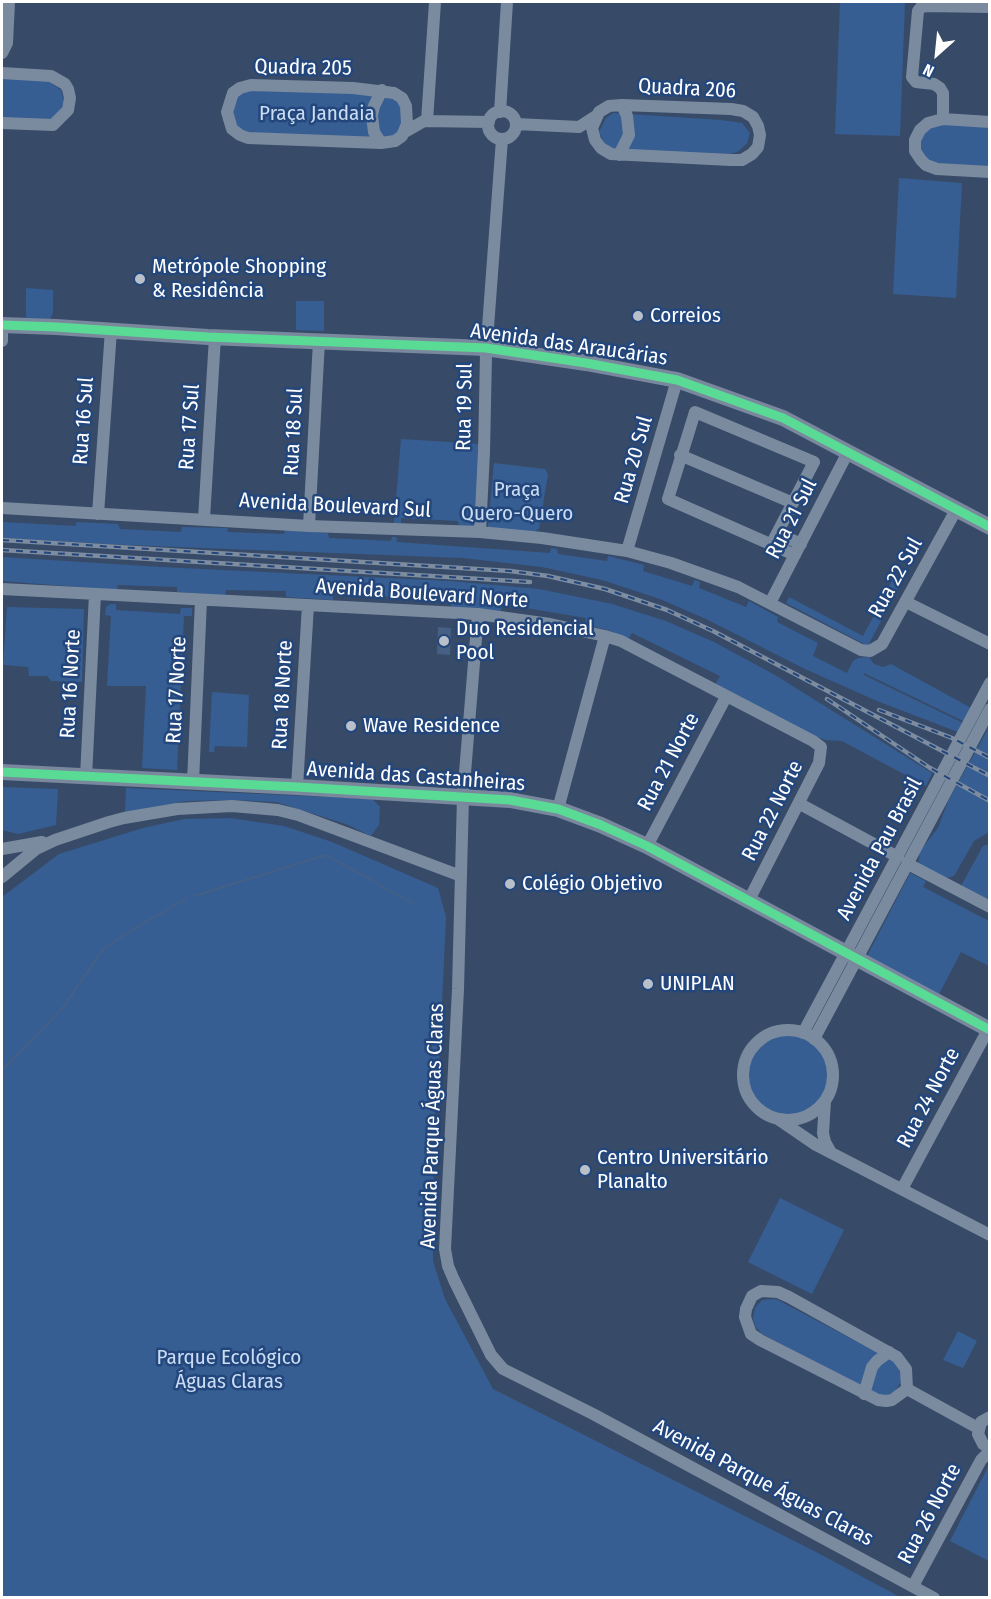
<!DOCTYPE html>
<meta charset="utf-8">
<style>
body{margin:0}
#map{position:relative;width:991px;height:1599px;overflow:hidden;background:#374b68;font-family:"Fira Sans Condensed",sans-serif}
canvas{display:block}
.frame{position:absolute;inset:0;border:3px solid #fff;pointer-events:none}
.north{position:absolute;left:907px;top:24px;width:60px;height:60px;-webkit-text-stroke:4px #23477c;paint-order:stroke;rotate:207deg;font-size:16px;font-weight:700;line-height:24px;text-align:center;color:#fff}
.north::after{content:'';display:block;margin:auto;width:21px;height:27px;background:#fff;clip-path:polygon(50% 0,100% 100%,50% 72%,0 100%)}
</style>
<div id="map">
<canvas width="991" height="1599"></canvas>
<div class="frame"></div>
<div class="north">N</div>
</div>
<script>
const g = document.querySelector('canvas').getContext('2d');
g.lineJoin = 'round';
function paint(path, color) { g.fillStyle = color; g.fill(path, 'evenodd'); }
const toPath = rows => new Path2D(rows.map(r => 'M' + r).join(''));
function trace(path, color, width, dash) { g.strokeStyle = color; g.lineWidth = width; g.lineCap = dash ? 'butt' : 'round'; g.setLineDash(dash || []); g.stroke(path); }
function drawText(font, color, halo, rows, align = 'center') {
  g.font = font + ' "Fira Sans Condensed",sans-serif'; g.lineWidth = 5; g.setLineDash([]); g.textBaseline = 'middle'; g.strokeStyle = halo; g.fillStyle = color; for (const [text, x, y, turn = 0] of rows) {
    g.save(); g.translate(x, y); g.rotate((+turn || 0) * Math.PI / 180); g.textAlign = isNaN(turn) ? turn : align; if (halo) g.strokeText(text, 0, 0); g.fillText(text, 0, 0); g.restore();
  }
}
paint(toPath([
 [840,2,905,2,900,136,835,134],
 [2,78,47,80,61,90,64,102,61,110,53,118,47,120,2,118],
 [240,88,394,93,408,113,395,141,240,135,227,112],
 [613,113,721,120,742,123,750,133,747,143,739,151,727,155,616,151,604,142,599,132,606,118],
 [937,124,989,127,989,168,931,165,920,153,920,143,923,133],
 [899,178,962,183,956,298,893,294],
 [26,288,53,290,53,313,50,319,26,318],
 [296,301,324,301,324,331,296,330],
 [401,439,480,444,476,528,459,527,458,521,401,518,401,523,394,523],
 [494,463,545,469,548,474,539,529,532,533,488,527],
 [3,522,76,526,76,522,118,524,120,529,181,532,182,527,227,528,228,532,284,534,285,530,328,533,329,538,391,541,392,537,396,537,397,542,550,553,551,548,557,549,558,554,607,561,608,556,644,565,643,571,692,586,695,580,700,582,699,588,746,607,749,601,778,617,777,622,818,643,813,656,847,673,853,661,858,658,869,657,874,664,883,667,891,664,973,709,965,722,864,673,864,675,963,723,958,732,877,701,805,669,706,619,660,599,602,580,542,567,463,558,127,545,2,538],
 [2,557,161,567,450,581,539,589,612,604,666,621,714,642,775,675,932,773,926,786,842,741,826,740,814,736,715,685,720,676,632,633,628,639,608,630,585,625,586,618,502,604,501,611,451,607,450,601,333,593,333,600,286,597,286,591,226,590,225,595,177,592,177,587,118,585,117,590,2,581],
 [893,579,901,582,868,646,786,603,789,597,863,636],
 [110,604,116,604,116,610,180,614,181,608,192,608,192,616,184,616,177,770,142,768,146,686,107,686,111,616,105,615,106,607],
 [7,607,84,609,82,682,51,681,47,676,29,676,28,667,3,665],
 [212,692,249,695,247,747,215,746,214,752,209,752],
 [989,727,989,832,974,841,954,876,942,879,918,866,920,851,938,828,948,801],
 [2,787,58,789,56,825,18,834,2,830],
 [126,788,372,799,380,807,379,825,371,836,346,824,276,802,234,800,186,801,125,813],
 [230,818,284,826,332,842,438,888,446,917,439,1066,434,1118,433,1261,445,1299,493,1389,818,1553,900,1597,2,1597,2,897,59,854,143,828,184,819],
 [989,844,989,902,961,886,983,846],
 [910,873,926,881,923,887,989,921,989,966,961,952,938,996,866,958],
 '745 1074a43 43 0 1 1 86 0a43 43 0 1 1-86 0Z',
 [780,1198,844,1230,812,1294,748,1262],
 [776,1299,895,1362,901,1372,901,1382,895,1391,885,1396,874,1394,762,1334,755,1326,753,1318,755,1308,762,1300],
 [958,1331,977,1341,963,1368,943,1360],
 [989,1465,990,1561,989,1561,950,1541]
]), '#365e93');
paint(toPath([
 [438,627,451,628,450,655,437,654]
]), '#455f85');
trace(toPath([
 [194,896,326,855,412,903],
 [2,1070,62,1009,103,949,140,925,187,898]
]), '#455f85', 2);
trace(toPath([
 [2,53,7,43,9,2],
 [2,73,51,76,65,84,68,89,70,98,68,110,53,125,2,123],
 [251,85,353,88,394,93,402,98,406,106,407,124,402,136,395,141,381,143,248,138,240,135,232,129,227,112,233,93,240,88,251,85],
 [622,105,731,109,743,111,753,117,758,126,760,135,758,147,752,154,742,160,731,160,611,154,601,148,595,140,592,128,599,112,609,106,622,105],
 '488 125a14 14 0 1 1 28 0a14 14 0 1 1-28 0Z',
 [500,112,507,2],
 [943,119,943,93,940,88,934,84,916,82,912,77,918,11,921,7,927,6,990,7],
 [427,121,435,2],
 [990,122,943,119,928,123,920,130,915,140,915,151,921,160,926,165,937,169,990,172],
 [516,124,579,127,596,116],
 [403,133,424,121,489,122],
 [381,143,374,132,372,116,374,106,382,90],
 [619,155,629,135,627,116,622,105],
 [2,341,2,325],
 [680,455,793,503],
 [2,508,309,526,480,532,542,538,627,551,671,563,738,587,861,650,870,651,882,644,956,510],
 [98,514,111,330],
 [204,519,215,337],
 [309,526,319,341],
 [480,532,484,452,486,354,502,139],
 [777,533,801,544],
 [772,543,814,462,695,412,668,499,795,555],
 [627,551,677,380],
 [2,589,478,614,550,624,605,636,621,641,813,741,821,747,819,763,749,900],
 [906,602,990,644],
 [770,603,848,452],
 [478,614,463,797,458,989,445,1249,448,1266,454,1280,491,1355,503,1369,593,1414,934,1598],
 [86,777,95,594],
 [193,782,201,600],
 [297,787,308,605],
 [800,804,898,857],
 [558,809,605,636],
 [647,846,726,697],
 [2,849,42,842],
 [908,864,990,907],
 [2,877,36,849,55,840,109,822,124,818,177,809,232,806,278,810,298,815,461,876],
 '743 1075a45 45 0 1 1 90 0a45 45 0 1 1-90 0Z',
 [803,1033,990,683],
 [814,1039,990,709],
 [825,1101,823,1133,825,1142,830,1151],
 [778,1119,816,1145,990,1235],
 [902,1189,990,1026],
 [761,1291,778,1292,789,1297,897,1357,906,1369,907,1389,892,1400,886,1401,878,1400,760,1340,751,1334,745,1317,746,1309,752,1296,761,1291],
 [907,1389,978,1428],
 [864,1394,872,1367,877,1361,889,1352],
 [990,1417,981,1422,978,1434,983,1444,990,1448],
 [913,1586,981,1460,990,1451]
]), '#7b8b9f', 12);
trace(toPath([
 [2,325,56,327,208,337,486,348,586,363,677,380,783,418,990,527],
 [2,772,297,787,510,800,558,809,601,825,647,846,990,1030]
]), '#7a889e', 16);
const rail = toPath([
 [2,540,510,571,548,576,605,589,667,610,713,631,990,776],
 [2,550,530,582],
 [827,699,930,768,990,801],
 [879,710,952,738,990,758]
]);
trace(rail, '#7e8c9f', 4.5);
trace(rail, '#23477c', 2, [7]);
trace(toPath([
 [2,325,56,327,208,337,486,348,586,363,677,380,783,418,990,527],
 [2,772,297,787,510,800,558,809,601,825,647,846,990,1030]
]), '#5adb95', 9);
for (const [x, y, r, color] of [
 [140,279,6,"#b9c0ca"],
 [638,316,6,"#b9c0ca"],
 [444,641,6,"#b9c0ca"],
 [351,726,6,"#b9c0ca"],
 [510,884,6,"#b9c0ca"],
 [648,984,6,"#b9c0ca"],
 [585,1170,6,"#b9c0ca"]
]) { const dot = new Path2D(); dot.arc(x, y, r, 0, 2 * Math.PI); g.fillStyle = color; g.fill(dot); trace(dot, '#23477c', 2); }
drawText('21px', '#fff', '#23477c', [
 ["Quadra 205",303,68,1],
 ["Quadra 206",687,89,3],
 ["Avenida das Araucárias",569,345,8],
 ["Rua 19 Sul",465,407,-89],
 ["Rua 16 Sul",84,421,-86],
 ["Rua 17 Sul",190,427,-86],
 ["Rua 18 Sul",294,432,-87],
 ["Rua 20 Sul",634,460,-74],
 ["Avenida Boulevard Sul",335,506,3],
 ["Rua 21 Sul",792,519,-63],
 ["Rua 22 Sul",896,578,-61],
 ["Avenida Boulevard Norte",422,594,4],
 ["Rua 16 Norte",71,684,-87],
 ["Rua 17 Norte",177,690,-87],
 ["Rua 18 Norte",283,695,-87],
 ["Rua 21 Norte",669,762,-62],
 ["Avenida das Castanheiras",416,777,4],
 ["Rua 22 Norte",773,811,-63],
 ["Avenida Pau Brasil",880,849,-62],
 ["Rua 24 Norte",929,1098,-62],
 ["Avenida Parque Águas Claras",433,1126,-88],
 ["Avenida Parque Águas Claras",763,1483,28],
 ["Rua 26 Norte",930,1514,-62]
]);
drawText('21px', '#c9dcf4', '#23477c', [
 ["Praça Jandaia",317,114],
 ["Praça",517,490],
 ["Quero-Quero",517,514],
 ["Parque Ecológico",229,1358],
 ["Águas Claras",229,1382]
]);
drawText('21px', '#fff', '#23477c', [
 ["Metrópole Shopping",152,267],
 ["& Residência",152,291],
 ["Correios",650,316],
 ["Duo Residencial",456,629],
 ["Pool",456,653],
 ["Wave Residence",363,726],
 ["Colégio Objetivo",522,884],
 ["UNIPLAN",660,984],
 ["Centro Universitário",597,1158],
 ["Planalto",597,1182]
], 'left');
</script>
